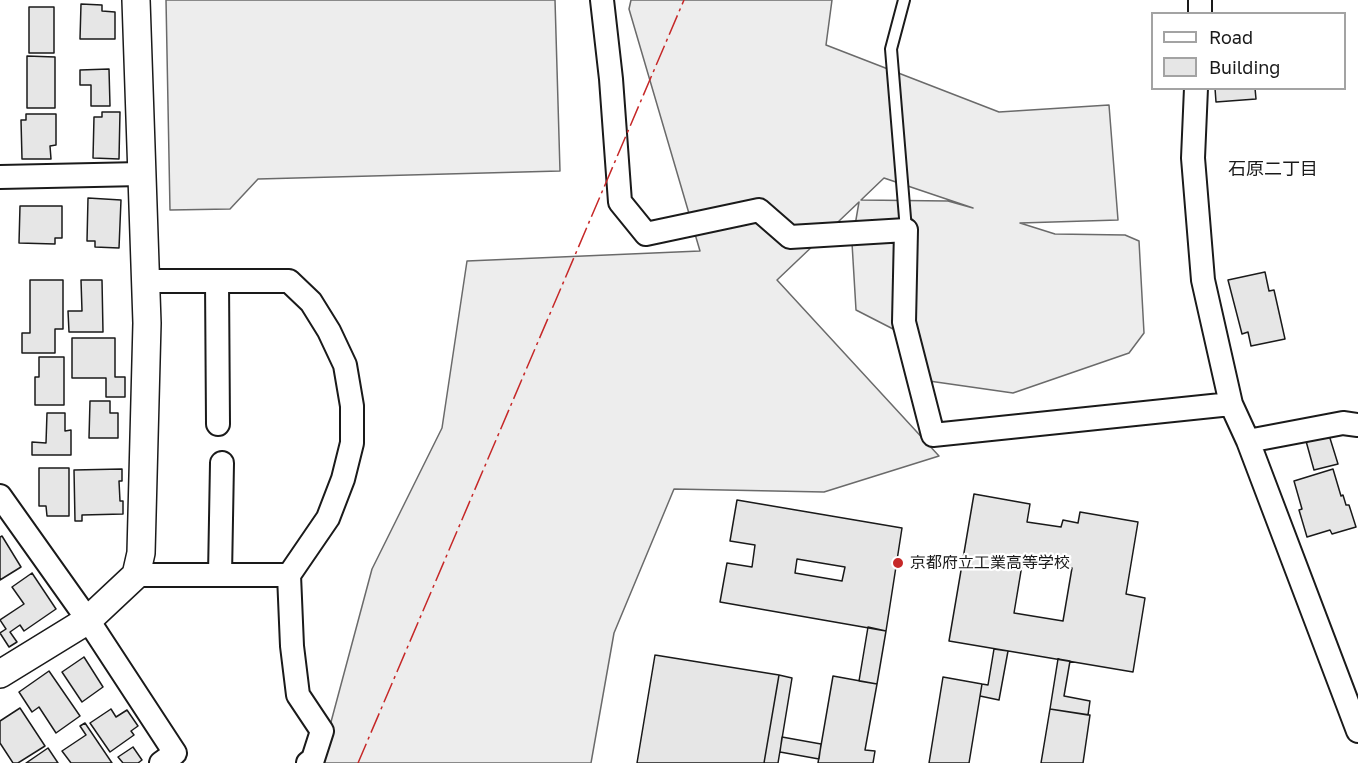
<!DOCTYPE html>
<meta charset="utf-8">
<style>
body{margin:0}
#map{position:relative;width:1358px;height:763px;overflow:hidden;background:#fff;font-family:"Golos Text",sans-serif}
canvas{display:block}
.legend{position:absolute;left:1151px;top:12px;width:195px;height:78px;box-sizing:border-box;background:#fff;border:2px solid #a3a3a3;margin:0;padding:8px 10px;list-style:none;font-size:18px;color:#1a1a1a}
.legend li{display:flex;align-items:center;gap:12px;height:30px}
.legend b{width:30px;border:2px solid #a3a3a3}
</style>
<div id="map">
<canvas width="1358" height="763"></canvas>
<ul class="legend">
<li><b style="height:8px;background:#fff"></b>Road</li>
<li><b style="height:16px;background:#e6e6e6"></b>Building</li>
</ul>
</div>
<script>
const g = document.querySelector('canvas').getContext('2d');
g.lineJoin = 'round';
function paint(path, color) { g.fillStyle = color; g.fill(path, 'evenodd'); }
const toPath = rows => new Path2D(rows.map(r => 'M' + r).join(''));
function trace(path, color, width, dash) { g.strokeStyle = color; g.lineWidth = width; g.lineCap = dash ? 'butt' : 'round'; g.setLineDash(dash || []); g.stroke(path); }
function drawText(font, color, halo, rows, align = 'center') {
  g.font = font + ' "Golos Text","Noto Sans JP",sans-serif'; g.lineWidth = 4.5; g.setLineDash([]); g.textBaseline = 'middle'; g.strokeStyle = halo; g.fillStyle = color; for (const [text, x, y, turn = 0] of rows) {
    g.save(); g.translate(x, y); g.rotate((+turn || 0) * Math.PI / 180); g.textAlign = isNaN(turn) ? turn : align; if (halo) g.strokeText(text, 0, 0); g.fillText(text, 0, 0); g.restore();
  }
}
const built = toPath([
 [166,0,555,0,560,171,258,179,230,209,170,210,166,0],
 [631,0,832,0,826,45,999,112,1109,105,1118,220,1020,223,1055,234,1125,235,1139,241,1144,333,1129,353,1013,393,922,380,897,331,856,310,852,243,859,202,777,280,939,456,824,492,674,489,614,633,591,763,320,763,372,569,442,428,467,261,700,251,629,9,631,0],
 [884,178,973,208,948,201,861,200,884,178]
]);
paint(built, '#ededed');
trace(built, '#6a6a6a', 1.5);
const building = toPath([
 [81,4,102,5,102,11,115,12,115,39,80,39,81,4],
 [29,7,54,7,54,53,29,53,29,7],
 [27,56,55,57,55,108,27,108,27,56],
 [109,69,110,106,91,106,91,85,80,85,80,70,109,69],
 [1215,88,1255,88,1256,99,1216,102,1215,88],
 [102,112,120,112,119,159,93,158,94,117,102,117,102,112],
 [26,114,56,114,56,145,50,146,51,159,22,159,21,120,26,120,26,114],
 [88,198,121,200,119,248,95,247,95,241,87,241,88,198],
 [20,206,62,206,62,238,55,238,55,244,19,243,20,206],
 [1265,272,1269,291,1274,290,1285,339,1251,346,1248,332,1242,334,1228,280,1265,272],
 [30,280,63,280,63,329,55,329,55,353,22,353,22,333,30,333,30,280],
 [81,280,102,280,103,332,69,332,68,311,82,311,81,280],
 [72,338,115,338,115,377,125,377,125,397,106,397,106,378,72,378,72,338],
 [39,357,64,357,64,405,35,405,35,377,39,377,39,357],
 [90,401,110,401,110,413,118,413,118,438,89,438,90,401],
 [47,413,65,413,65,431,71,430,71,455,32,455,32,442,46,443,47,413],
 [1329,435,1338,464,1314,470,1306,441,1329,435],
 [39,468,69,468,69,516,47,516,46,506,39,506,39,468],
 [122,469,122,481,119,481,120,501,123,501,123,514,82,515,82,521,75,521,74,470,122,469],
 [1333,469,1341,496,1343,495,1346,505,1349,505,1356,527,1332,534,1330,530,1307,537,1299,510,1302,509,1294,481,1333,469],
 [974,494,1030,504,1027,522,1061,527,1063,520,1078,523,1080,512,1138,522,1126,594,1145,598,1133,672,949,641,974,494],
 [1023,559,1072,568,1063,621,1014,613,1023,559],
 [737,500,902,528,886,631,720,602,727,563,752,567,755,545,730,541,737,500],
 [797,559,845,567,842,581,795,573,797,559],
 [2,536,21,567,0,580,0,537,2,536],
 [32,573,56,609,24,631,20,625,10,632,17,642,9,647,0,633,6,629,0,620,24,604,12,587,32,573],
 [868,627,886,631,877,684,859,681,868,627],
 [994,649,1008,651,999,700,980,696,982,684,988,685,994,649],
 [655,655,779,675,764,763,637,763,655,655],
 [84,657,103,687,82,702,62,672,84,657],
 [1058,659,1070,661,1064,696,1090,701,1088,715,1050,709,1058,659],
 [49,671,80,716,56,733,39,707,32,712,19,692,49,671],
 [779,675,792,678,778,763,764,763,779,675],
 [833,676,877,684,865,750,875,751,873,763,818,763,833,676],
 [943,677,982,684,969,763,929,763,943,677],
 [20,708,45,746,18,763,13,763,0,743,0,721,20,708],
 [111,709,116,717,127,710,138,726,131,731,134,735,110,752,90,723,111,709],
 [1050,709,1090,715,1083,763,1041,763,1050,709],
 [85,723,112,763,71,763,62,751,86,735,80,726,85,723],
 [782,737,821,744,819,759,780,752,782,737],
 [133,747,142,760,138,763,123,763,118,757,133,747],
 [48,748,58,763,26,763,48,748]
]);
paint(building, '#e6e6e6');
trace(building, '#1a1a1a', 1.5);
const service = toPath([
 [904,0,891,49,906,230]
]);
const minor = toPath([
 [602,0,611,79,620,202,646,234,759,210,790,237,906,230,904,322,933,435,1231,404],
 [1200,14,1200,0],
 [1196,88,1193,158,1203,280,1231,404,1248,441,1358,731],
 [0,177,141,174],
 [146,281,289,281,311,302,329,331,345,365,352,406,352,443,343,479,328,518,289,575,292,646,298,695,322,731,313,759,308,763],
 [217,281,218,424],
 [1248,441,1343,423,1358,425],
 [0,496,88,620,175,753,161,763],
 [136,575,289,575],
 [220,575,222,463]
]);
const tertiary = toPath([
 [0,674,88,620,136,575,141,553,147,323,136,0]
]);
trace(service, '#1a1a1a', 14);
trace(minor, '#1a1a1a', 26);
trace(tertiary, '#1a1a1a', 30);
trace(service, '#fff', 10);
trace(minor, '#fff', 22);
trace(tertiary, '#fff', 27);
trace(toPath([
 [358,763,684,0]
]), '#c62828', 1.5, [21, 4.5, 3, 4.5]);
for (const [x, y, r, color] of [
 [898,563,6,"#c62828"]
]) { const dot = new Path2D(); dot.arc(x, y, r, 0, 2 * Math.PI); g.fillStyle = color; g.fill(dot); trace(dot, '#fff', 2); }
drawText('16px', '#1a1a1a', '#fff', [
 ["京都府立工業高等学校",910,563]
], 'left');
drawText('18px', '#1a1a1a', '#fff', [
 ["石原二丁目",1273,169]
]);
</script>
